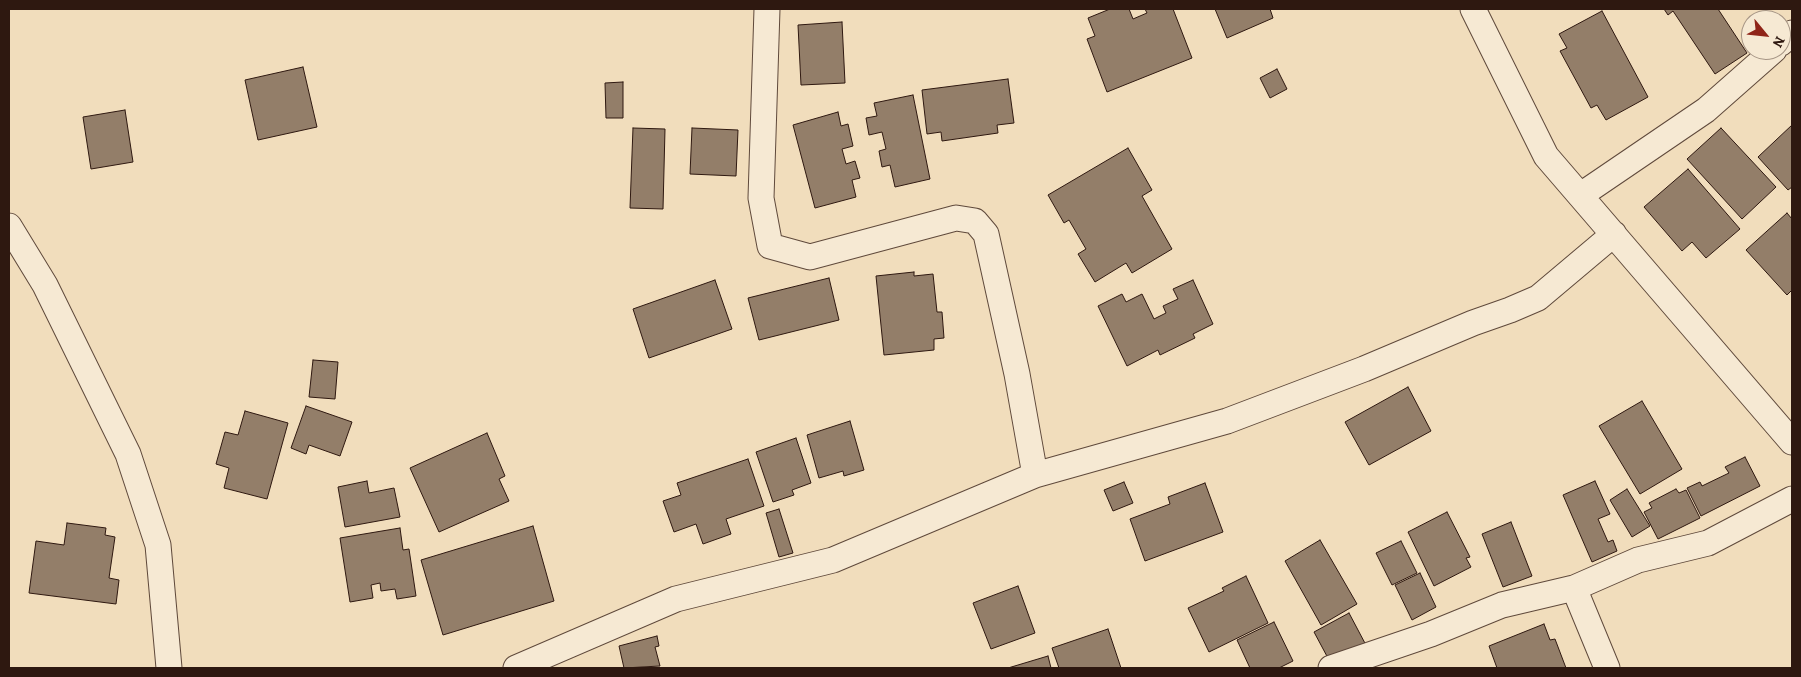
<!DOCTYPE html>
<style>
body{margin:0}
#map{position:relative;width:1801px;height:677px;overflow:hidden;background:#f1ddbc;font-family:Alegreya,serif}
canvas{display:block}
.frame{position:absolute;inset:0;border:10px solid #2e1810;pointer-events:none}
.north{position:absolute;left:1741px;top:10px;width:50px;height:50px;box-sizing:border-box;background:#f6e9d3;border:1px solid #a69585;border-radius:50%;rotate:118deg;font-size:14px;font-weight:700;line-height:20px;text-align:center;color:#2e1810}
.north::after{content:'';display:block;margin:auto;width:18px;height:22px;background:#8f2418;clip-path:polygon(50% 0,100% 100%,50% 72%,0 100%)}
</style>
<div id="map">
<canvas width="1801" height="677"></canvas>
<div class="frame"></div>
<div class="north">N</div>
</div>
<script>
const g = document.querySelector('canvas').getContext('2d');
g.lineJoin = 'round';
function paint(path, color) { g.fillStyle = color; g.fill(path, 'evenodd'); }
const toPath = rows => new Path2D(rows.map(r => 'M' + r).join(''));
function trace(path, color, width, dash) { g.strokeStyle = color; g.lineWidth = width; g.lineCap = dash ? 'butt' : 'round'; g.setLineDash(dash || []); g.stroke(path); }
const building = toPath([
 [1110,9,1129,9,1133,19,1147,13,1145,9,1173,9,1192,58,1107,92,1087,39,1095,36,1088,18,1110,9],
 [1215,9,1270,9,1273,18,1227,38,1215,9],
 [1664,9,1718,9,1747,53,1715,74,1673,11,1668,15,1664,9],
 [1602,11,1648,97,1606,120,1597,105,1591,108,1560,51,1567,48,1559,34,1602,11],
 [842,22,845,83,801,85,798,25,842,22],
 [303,67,317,127,258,140,245,80,303,67],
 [1277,69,1287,89,1270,98,1260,78,1277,69],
 [1008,79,1014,123,997,125,998,133,942,141,941,132,927,134,922,90,1008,79],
 [623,82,623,118,606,118,605,83,623,82],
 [913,95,930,179,895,187,890,165,882,167,879,151,886,149,882,132,869,135,866,118,877,116,874,103,913,95],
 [125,110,133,162,91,169,83,117,125,110],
 [838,112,841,126,848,124,853,146,842,149,846,164,855,161,860,178,852,180,856,197,815,208,793,125,838,112],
 [1792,125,1792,187,1788,190,1758,157,1792,125],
 [633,128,665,129,663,209,630,208,633,128],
 [692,128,738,130,736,176,690,174,692,128],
 [1721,128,1776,187,1742,219,1687,159,1721,128],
 [1128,148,1152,190,1142,196,1172,249,1132,273,1126,263,1095,282,1078,254,1086,249,1069,220,1064,223,1048,195,1128,148],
 [1688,169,1740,229,1706,258,1692,242,1682,251,1644,207,1688,169],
 [1787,213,1792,219,1792,290,1787,295,1746,250,1787,213],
 [914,272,914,276,933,274,937,312,942,312,944,338,934,339,934,350,884,355,876,276,914,272],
 [829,278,839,320,759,340,748,298,829,278],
 [715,280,732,329,649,358,633,309,715,280],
 [1193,280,1213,324,1193,334,1195,338,1160,355,1158,350,1127,366,1098,306,1122,294,1126,302,1142,294,1154,319,1166,313,1163,306,1178,299,1173,289,1193,280],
 [313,360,338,362,335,399,309,397,313,360],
 [1408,387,1431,431,1369,465,1345,422,1408,387],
 [1642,401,1682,469,1640,494,1599,426,1642,401],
 [306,406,352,422,340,456,309,445,306,454,291,448,306,406],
 [245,411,288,423,267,499,224,488,229,468,216,464,225,432,238,435,245,411],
 [850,421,864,470,844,476,843,471,819,478,807,435,850,421],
 [487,433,505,476,499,479,509,501,439,532,410,468,487,433],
 [796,438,811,483,792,490,794,495,773,502,756,452,796,438],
 [1745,457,1760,486,1701,516,1687,488,1700,482,1702,486,1729,473,1725,467,1745,457],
 [748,459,764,506,726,519,731,534,703,544,696,524,674,532,663,501,681,495,677,483,748,459],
 [367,481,369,493,394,488,400,517,345,527,338,487,367,481],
 [1595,481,1610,514,1598,519,1608,542,1613,540,1617,551,1592,562,1563,495,1595,481],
 [1124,482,1133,503,1113,511,1104,490,1124,482],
 [1205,483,1223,532,1145,561,1130,519,1170,504,1168,497,1205,483],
 [1627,489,1650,526,1632,537,1610,500,1627,489],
 [1676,489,1679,493,1686,490,1700,518,1658,539,1644,512,1652,508,1649,503,1676,489],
 [779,509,793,553,779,557,766,513,779,509],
 [1447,512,1470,557,1466,558,1471,567,1434,586,1408,532,1447,512],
 [1511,522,1532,576,1503,587,1482,534,1511,522],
 [67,523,106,528,105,535,115,537,109,578,119,580,116,604,29,593,36,541,64,545,67,523],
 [533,526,554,601,443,635,421,560,533,526],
 [400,528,403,550,409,549,416,596,397,599,395,589,381,591,380,583,371,585,373,598,350,602,340,538,400,528],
 [1320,540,1357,604,1321,625,1285,561,1320,540],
 [1401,541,1417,573,1392,585,1376,553,1401,541],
 [1420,573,1436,607,1412,620,1395,585,1420,573],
 [1246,576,1268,623,1209,652,1188,608,1224,591,1222,588,1246,576],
 [1018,586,1035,633,991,649,973,603,1018,586],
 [1349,613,1367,647,1329,660,1314,632,1349,613],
 [1274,622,1293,661,1279,668,1250,668,1237,640,1274,622],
 [1544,624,1550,640,1555,639,1566,668,1497,668,1489,646,1544,624],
 [1108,629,1121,668,1059,668,1052,648,1108,629],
 [657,636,659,646,655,647,660,666,624,668,619,646,657,636],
 [1048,656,1051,668,1008,668,1048,656]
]);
paint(building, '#937e69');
trace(building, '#2e1810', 1);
const street = toPath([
 [767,9,761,198,770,246,810,257,956,218,975,221,986,234,1017,374,1035,475],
 [1473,9,1546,156,1792,442],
 [1781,43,1792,33],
 [1581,195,1706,110,1774,50],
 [9,226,45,285,128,454,158,545,169,668],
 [1574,588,1607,668],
 [516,668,676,599,833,560,1035,475,1227,421,1364,369,1473,323,1510,310,1538,298,1614,234],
 [1331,668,1431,634,1502,605,1574,588,1638,560,1708,543,1792,499]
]);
trace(street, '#5f493b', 27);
trace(street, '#f6e9d3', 25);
</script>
